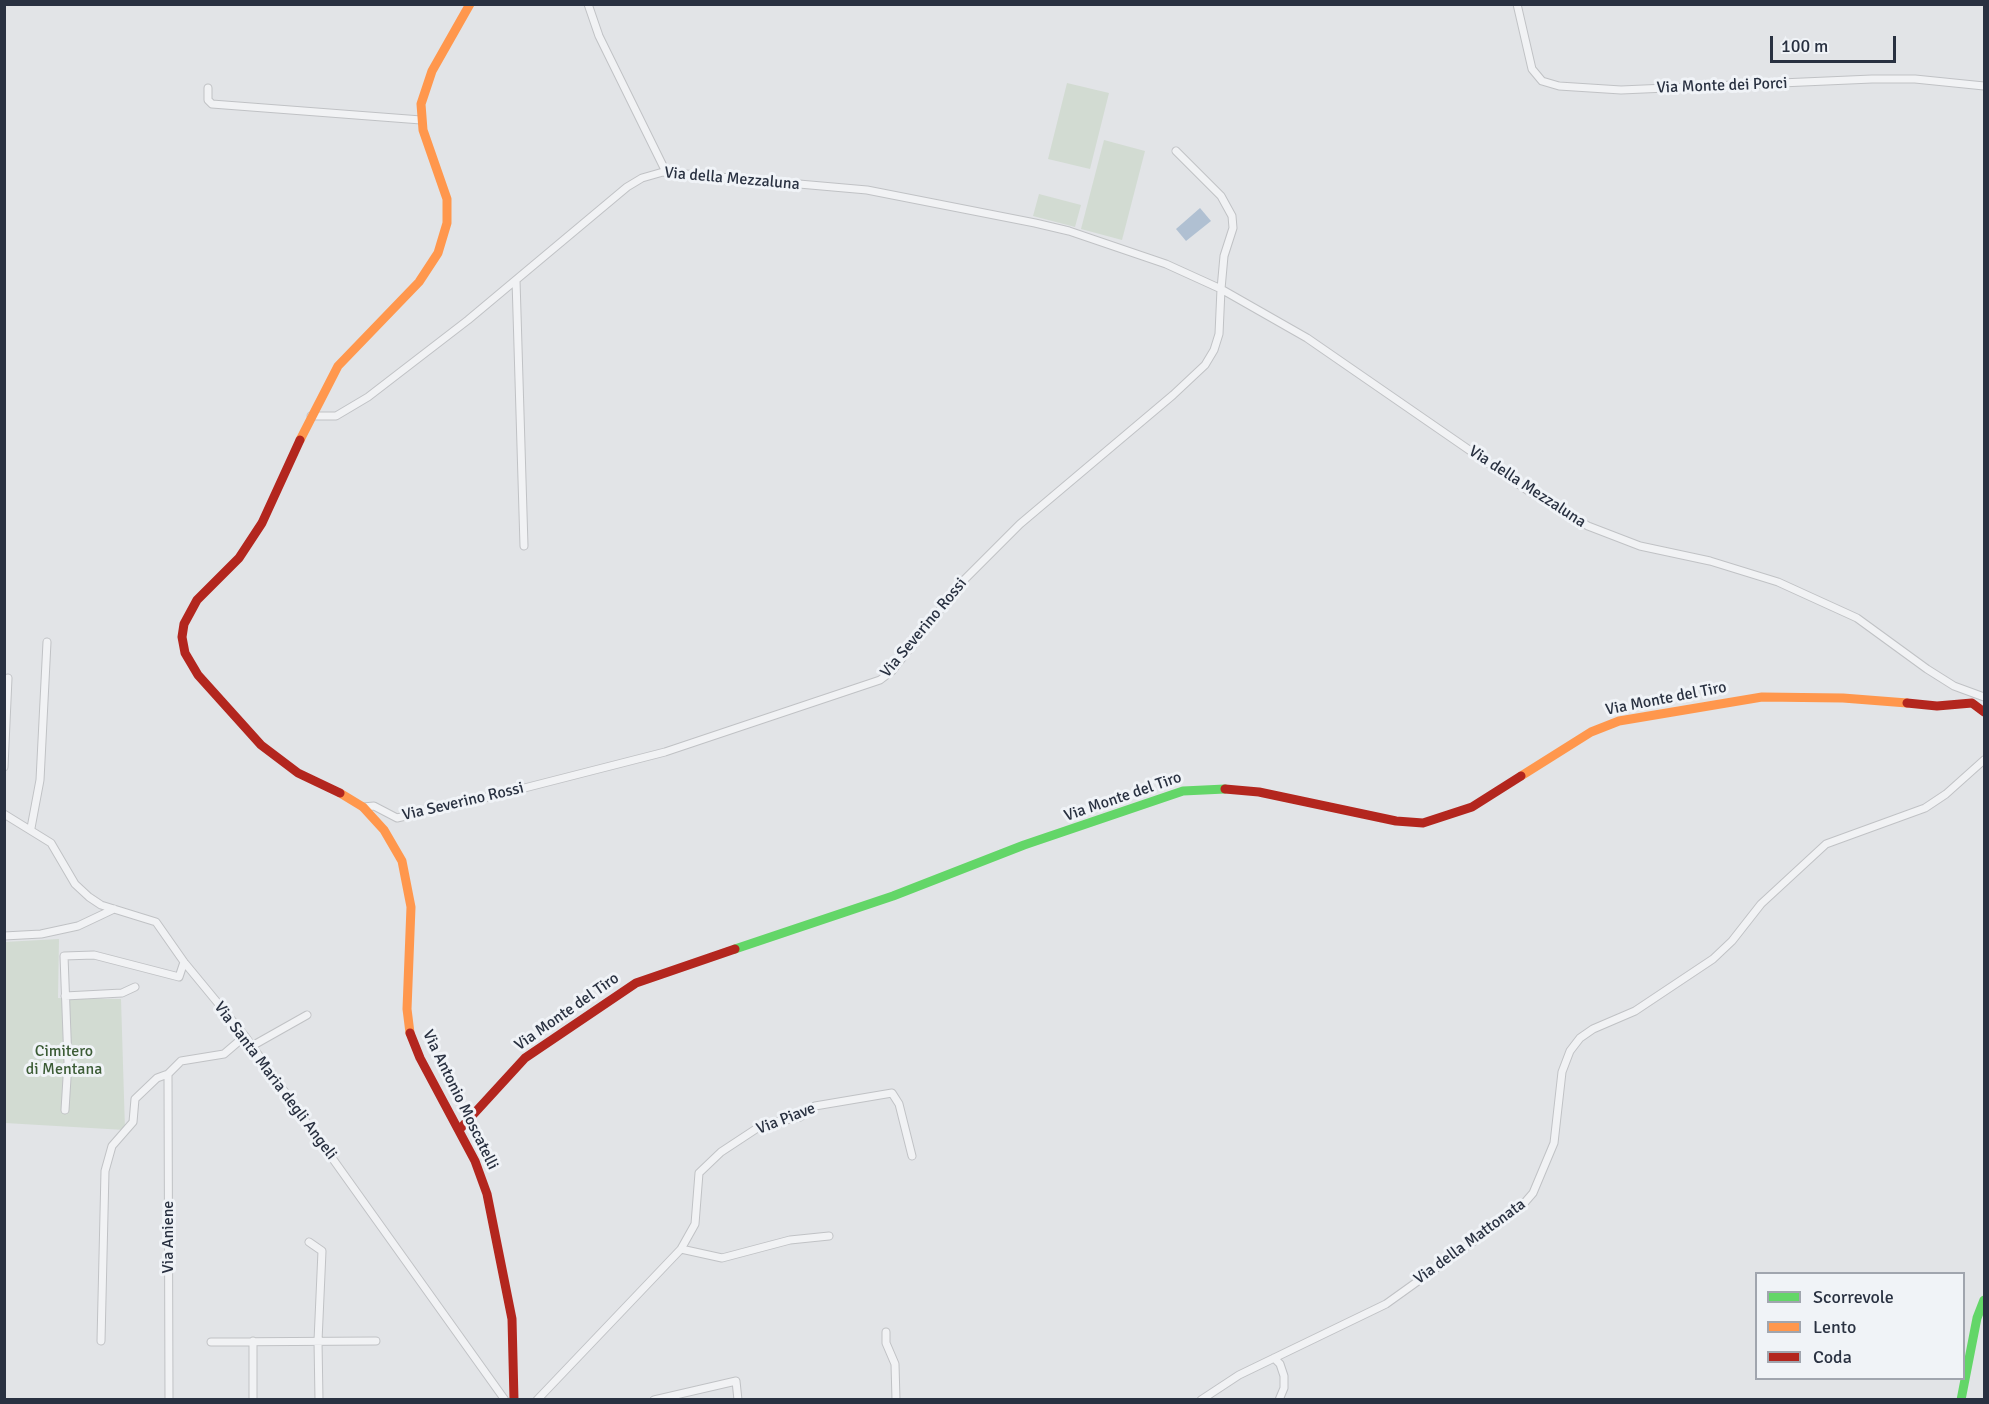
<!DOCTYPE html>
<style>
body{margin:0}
#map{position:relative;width:1989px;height:1404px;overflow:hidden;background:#e2e4e7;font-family:Signika,sans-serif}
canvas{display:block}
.frame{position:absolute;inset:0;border:6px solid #293141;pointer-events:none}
.legend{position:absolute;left:1755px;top:1272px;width:210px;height:108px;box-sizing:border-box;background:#f0f3f7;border:2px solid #a0a5ae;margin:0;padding:8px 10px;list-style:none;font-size:18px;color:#293141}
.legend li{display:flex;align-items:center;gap:12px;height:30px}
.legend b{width:30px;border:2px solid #a0a5ae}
.scale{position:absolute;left:1770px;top:36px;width:126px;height:27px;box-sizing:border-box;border:3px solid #293141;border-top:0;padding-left:8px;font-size:18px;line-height:21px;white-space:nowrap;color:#293141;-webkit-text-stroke:4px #f0f3f7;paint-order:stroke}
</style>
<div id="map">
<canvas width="1989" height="1404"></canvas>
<div class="frame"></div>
<ul class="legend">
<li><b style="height:8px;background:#63d668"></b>Scorrevole</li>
<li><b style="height:8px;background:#ff974d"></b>Lento</li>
<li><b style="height:8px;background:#b3261e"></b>Coda</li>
</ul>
<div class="scale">100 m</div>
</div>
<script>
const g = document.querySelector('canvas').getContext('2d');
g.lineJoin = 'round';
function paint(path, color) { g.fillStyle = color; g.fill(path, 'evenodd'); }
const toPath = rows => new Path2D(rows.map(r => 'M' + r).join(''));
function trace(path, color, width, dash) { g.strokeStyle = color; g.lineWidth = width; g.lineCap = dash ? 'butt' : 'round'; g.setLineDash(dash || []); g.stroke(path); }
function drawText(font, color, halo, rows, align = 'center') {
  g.font = font + ' Signika,sans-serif'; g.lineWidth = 6; g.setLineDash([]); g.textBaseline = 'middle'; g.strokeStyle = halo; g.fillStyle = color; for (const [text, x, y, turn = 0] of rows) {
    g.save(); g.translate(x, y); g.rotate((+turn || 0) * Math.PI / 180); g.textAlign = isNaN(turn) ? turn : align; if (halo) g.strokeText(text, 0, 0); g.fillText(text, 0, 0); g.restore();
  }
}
paint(toPath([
 [1067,83,1109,93,1090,169,1048,159],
 [1104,140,1145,151,1122,240,1081,229],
 [1039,194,1081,205,1075,227,1033,216],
 [59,939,58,998,121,999,125,1130,5,1123,4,942]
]), '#d2dbd2');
paint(toPath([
 [1200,208,1211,221,1186,241,1176,229]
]), '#b0c0d2');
const street = toPath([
 [588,4,599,36,666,172],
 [1517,4,1532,69,1542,81,1559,86,1621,90,1872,79,1915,79,1984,86],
 [208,88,208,100,212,104,421,120],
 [516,280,524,546],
 [1221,289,1307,338,1530,492,1588,526,1640,546,1710,561,1778,582,1857,618,1927,669,1954,686,1984,697],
 [311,416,336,416,368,397,468,320,627,187,642,178,663,172,867,190,1035,223,1069,231,1166,264,1221,289,1224,256,1233,228,1232,216,1221,196,1176,151],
 [4,767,8,678],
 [363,807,374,806,397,818,501,794,665,752,880,680,892,671,961,583,1020,524,1173,395,1205,365,1214,350,1219,334,1221,289],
 [4,814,51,843,75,884,89,897,101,905,156,922,184,962,245,1036,505,1400],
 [31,828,40,780,47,642],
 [4,936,41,934,78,926,114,909],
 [65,996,122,993,135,987],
 [252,1046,307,1015],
 [65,1110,68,1062,64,956,94,955,179,977,184,962],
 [309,1242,322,1251,318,1341,319,1400],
 [681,1249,722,1258,790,1240,829,1236],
 [886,1332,886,1343,895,1364,896,1400],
 [101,1341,105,1171,112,1146,133,1122,135,1099,157,1078,168,1074],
 [211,1342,376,1341],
 [1274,1358,1280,1364,1284,1376,1284,1388,1279,1400],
 [169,1400,168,1074,181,1061,224,1054,245,1036],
 [253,1400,253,1341],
 [537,1400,681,1249,695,1224,699,1173,721,1152,762,1125,800,1117,815,1106,892,1093,899,1104,912,1156],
 [654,1400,736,1381,738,1400],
 [1201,1400,1239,1375,1386,1304,1520,1208,1533,1193,1554,1143,1562,1072,1570,1051,1580,1038,1593,1029,1635,1011,1713,959,1732,941,1761,904,1826,844,1925,808,1946,794,1984,760]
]);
trace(street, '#c0c2c5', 9);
trace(street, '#f1f2f4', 7);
trace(toPath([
 [735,949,893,896,1024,845,1183,791,1225,789],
 [1961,1400,1977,1318,1984,1300]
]), '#63d668', 9);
trace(toPath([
 [300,440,338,366,419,282,438,253,447,223,447,199,423,130,421,104,432,71,470,4],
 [1521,776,1591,732,1619,721,1762,697,1843,698,1907,703],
 [340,793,363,807,384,830,402,861,411,907,407,1009,410,1033]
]), '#ff974d', 9);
trace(toPath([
 [300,440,262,523,239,558,197,600,184,624,182,637,185,653,198,675,261,745,298,773,340,793],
 [1907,703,1937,706,1972,703,1984,712],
 [1225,789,1259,792,1396,821,1423,823,1472,807,1521,776],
 [410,1033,420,1058,475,1161,487,1194,512,1319,514,1400],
 [459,1130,525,1058,636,983,735,949]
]), '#b3261e', 9);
drawText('16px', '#293141', '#f0f3f7', [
 ["Via Monte dei Porci",1722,86,-2],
 ["Via della Mezzaluna",732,179,5],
 ["Via della Mezzaluna",1527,487,33],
 ["Via Severino Rossi",924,628,-50],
 ["Via Monte del Tiro",1666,699,-11],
 ["Via Monte del Tiro",1123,797,-19],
 ["Via Severino Rossi",463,802,-13],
 ["Via Monte del Tiro",567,1012,-35],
 ["Via Santa Maria degli Angeli",275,1081,53],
 ["Via Antonio Moscatelli",460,1100,64],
 ["Via Piave",786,1119,-21],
 ["Via Aniene",169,1237,-90],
 ["Via della Mattonata",1470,1242,-36]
]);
drawText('16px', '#3c5c36', '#f0f3f7', [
 ["Cimitero",64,1052],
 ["di Mentana",64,1070]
]);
</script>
